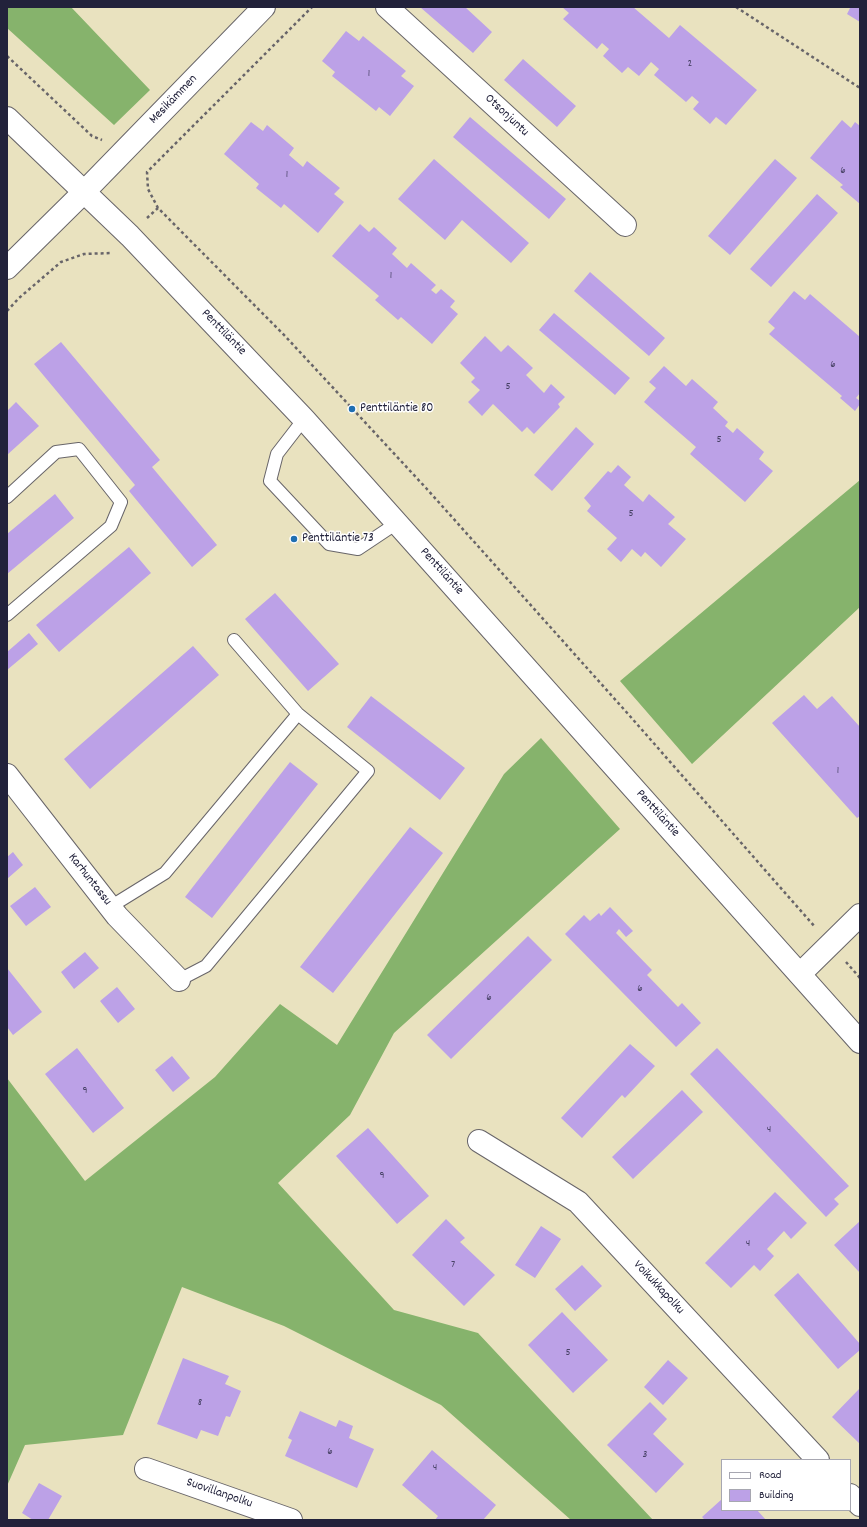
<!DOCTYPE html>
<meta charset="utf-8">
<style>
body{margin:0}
#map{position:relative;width:867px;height:1527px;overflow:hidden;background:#e9e2bf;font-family:Dekko,sans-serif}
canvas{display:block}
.frame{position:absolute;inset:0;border:8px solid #22223b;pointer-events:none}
.legend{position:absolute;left:721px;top:1459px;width:130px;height:52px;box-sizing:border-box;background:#fff;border:1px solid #a7a7b1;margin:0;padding:5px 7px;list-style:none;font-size:12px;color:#22223b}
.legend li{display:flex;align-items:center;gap:8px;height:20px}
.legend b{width:20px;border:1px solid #a7a7b1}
</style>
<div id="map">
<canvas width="867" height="1527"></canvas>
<div class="frame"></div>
<ul class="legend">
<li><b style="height:5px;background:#fff"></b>Road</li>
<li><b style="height:11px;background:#bca1e7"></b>Building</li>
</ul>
</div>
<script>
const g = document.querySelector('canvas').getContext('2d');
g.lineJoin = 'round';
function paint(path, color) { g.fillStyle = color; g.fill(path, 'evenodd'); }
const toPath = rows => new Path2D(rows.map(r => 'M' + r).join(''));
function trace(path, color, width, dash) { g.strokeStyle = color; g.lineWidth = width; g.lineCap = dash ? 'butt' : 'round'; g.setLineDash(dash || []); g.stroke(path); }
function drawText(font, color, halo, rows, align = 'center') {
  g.font = font + ' Dekko,sans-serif'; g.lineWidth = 3; g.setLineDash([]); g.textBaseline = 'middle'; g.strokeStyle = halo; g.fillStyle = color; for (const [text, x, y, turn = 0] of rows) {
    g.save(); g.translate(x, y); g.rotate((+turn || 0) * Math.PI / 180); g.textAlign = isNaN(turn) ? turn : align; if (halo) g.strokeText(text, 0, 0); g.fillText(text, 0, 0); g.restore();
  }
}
paint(toPath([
 [7,7,71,7,150,90,114,125,7,28],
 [860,480,860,607,692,764,620,681],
 [541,738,620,829,394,1033,350,1115,278,1183,394,1310,478,1333,653,1520,571,1520,441,1405,284,1326,182,1287,123,1435,25,1445,7,1486,7,1078,85,1181,215,1077,280,1004,337,1045,504,774]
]), '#86b36c');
paint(toPath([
 [420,7,465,7,492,32,473,53],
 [562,7,633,7,669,38,680,25,757,90,726,125,716,117,710,124,693,109,699,102,692,96,686,102,654,75,659,69,651,62,639,76,628,67,622,73,603,56,609,49,602,43,597,49,563,19,569,13],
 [848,7,860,7,860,22,847,14,850,8],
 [346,31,359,41,363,36,406,71,401,76,414,86,390,116,379,107,376,111,332,76,335,72,322,61],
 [523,59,576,106,557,127,504,80],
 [470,117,566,199,549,219,453,137],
 [842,120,851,128,855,122,860,126,860,204,840,187,843,185,810,158],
 [251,122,263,131,267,125,294,148,289,155,303,167,307,161,340,188,334,194,344,202,318,233,284,204,281,208,256,188,259,184,224,154],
 [434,159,529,243,511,263,462,220,445,240,398,199],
 [775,159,797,178,730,255,708,236],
 [817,194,838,213,771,287,750,269],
 [360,224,369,232,374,227,397,248,392,254,407,268,411,263,436,285,431,290,436,294,441,289,455,301,450,307,458,314,432,344,401,317,398,320,375,300,379,296,332,256],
 [590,272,665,338,649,356,574,291],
 [794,291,805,300,810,294,860,337,860,393,856,398,860,401,860,404,855,411,840,398,842,396,769,334,775,328,768,322],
 [554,313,630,378,615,395,539,330],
 [485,336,501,352,508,345,533,368,526,375,544,393,551,384,565,397,558,404,560,407,534,434,527,427,522,432,493,404,482,416,468,402,480,390,471,382,475,378,460,363],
 [61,342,160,460,152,467,217,545,192,567,129,491,135,485,34,364],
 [664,366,686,386,692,379,718,402,713,408,728,422,725,426,733,433,737,428,764,452,759,459,773,471,745,502,690,454,696,447,644,402,656,388,649,382],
 [16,402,39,426,7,455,7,411],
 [576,427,594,444,552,491,534,475],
 [618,465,631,477,624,485,643,502,649,494,675,517,668,524,686,539,661,567,645,552,641,557,632,549,621,562,607,549,617,538,587,511,591,506,584,498,608,471,611,473],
 [55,494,74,518,7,574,7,534],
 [129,547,151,573,59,652,36,625],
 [275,593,339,664,308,691,245,619],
 [29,633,38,644,7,670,7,652],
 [193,646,219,675,90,789,64,759],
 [804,695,817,709,832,696,860,727,860,816,857,818,772,723],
 [371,696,465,768,440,800,347,727],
 [290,762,318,784,212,918,185,897],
 [410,827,443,853,333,993,300,967],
 [13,852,23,865,7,879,7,857],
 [35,887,51,907,26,926,10,906],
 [610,907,633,931,626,937,619,929,616,933,652,970,647,975,678,1007,682,1003,701,1023,676,1047,565,934,584,915,590,921,599,913,601,916],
 [528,936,552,960,451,1059,427,1035],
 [85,952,99,968,74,989,61,972],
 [7,968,42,1012,13,1035,7,1027],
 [117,987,135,1009,118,1023,100,1001],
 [630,1044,655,1066,625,1098,622,1095,582,1138,561,1118],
 [77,1048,124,1108,93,1133,45,1074],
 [717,1048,849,1186,834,1199,839,1204,826,1217,690,1074],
 [172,1056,190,1078,173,1092,155,1070],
 [682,1090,703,1112,633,1179,612,1157],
 [368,1128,429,1196,397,1224,336,1156],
 [775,1192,807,1223,791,1239,784,1231,767,1249,774,1256,760,1271,754,1265,731,1288,705,1263],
 [446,1219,465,1238,460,1242,495,1275,464,1306,412,1255],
 [860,1221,860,1273,834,1245],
 [541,1226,561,1239,535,1278,515,1265],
 [582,1265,602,1286,575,1311,555,1289],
 [798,1273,860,1344,860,1350,838,1369,774,1295],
 [562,1312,608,1360,573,1393,528,1345],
 [183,1358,229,1376,225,1384,241,1391,230,1417,226,1416,218,1436,201,1430,197,1439,157,1424],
 [668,1360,688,1378,663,1405,644,1387],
 [860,1388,860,1444,832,1417],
 [650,1402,667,1419,653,1434,684,1464,656,1493,607,1445],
 [300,1411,336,1427,339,1420,353,1426,349,1438,374,1449,357,1488,285,1456,292,1440,288,1438],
 [432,1450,496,1505,483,1520,435,1520,438,1516,402,1485],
 [39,1483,62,1496,48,1520,33,1520,22,1513],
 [722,1499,722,1510,757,1510,766,1520,705,1520,702,1517]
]), '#bca1e7');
const service = toPath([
 [304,419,277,454,270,481,329,544,358,549,397,523],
 [7,497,56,452,79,449,121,502,111,526,7,615],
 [234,640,298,714],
 [110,907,165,873,298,714,368,771,206,966,179,980]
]);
const minor = toPath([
 [387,7,625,225],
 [7,268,84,192,264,7],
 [7,775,117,916,179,980],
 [800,974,860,915],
 [479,1141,578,1202,818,1460],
 [146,1469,291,1520],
 [850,1495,860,1505]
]);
const tertiary = toPath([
 [7,118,130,236,304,419,860,1042]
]);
trace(service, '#686569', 14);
trace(minor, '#686569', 24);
trace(tertiary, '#686569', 24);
trace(toPath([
 [736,7,860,88],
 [7,56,92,136,102,140],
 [158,208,148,189,147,172,312,7],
 [147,218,158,208,285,336,426,488,629,715,815,927],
 [7,311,19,298,61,262,84,254,112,253],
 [846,962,860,978]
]), '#686569', 2.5, [3, 3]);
trace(service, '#fff', 12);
trace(minor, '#fff', 22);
trace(tertiary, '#fff', 22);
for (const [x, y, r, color] of [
 [352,409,4,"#1f6fb2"],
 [294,539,4,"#1f6fb2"]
]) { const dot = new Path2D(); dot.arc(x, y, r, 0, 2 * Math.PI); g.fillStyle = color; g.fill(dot); trace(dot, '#fff', 1.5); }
drawText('11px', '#484266', null, [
 ["2",690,64],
 ["1",369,74],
 ["6",843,171],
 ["1",287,175],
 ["1",391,276],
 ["6",833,365],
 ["5",508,387],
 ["5",719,440],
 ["5",631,514],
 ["1",838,771],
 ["6",640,989],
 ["6",489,998],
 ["9",85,1091],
 ["4",769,1130],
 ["9",382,1176],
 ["4",748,1244],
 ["7",453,1265],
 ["5",568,1353],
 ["8",200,1403],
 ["6",330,1452],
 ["3",645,1455],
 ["4",435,1468]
]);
drawText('13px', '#22223b', '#fff', [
 ["Mesikämmen",174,100,-46],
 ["Otsonjuntu",506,116,43],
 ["Penttiläntie",223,333,46],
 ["Penttiläntie",441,572,48],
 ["Penttiläntie",657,814,48],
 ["Karhuntassu",89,880,52],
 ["Voikukkapolku",658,1288,47],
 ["Suovillanpolku",219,1494,19]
]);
drawText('13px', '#22223b', '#fff', [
 ["Penttiläntie 80",360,409],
 ["Penttiläntie 73",302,539]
], 'left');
</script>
